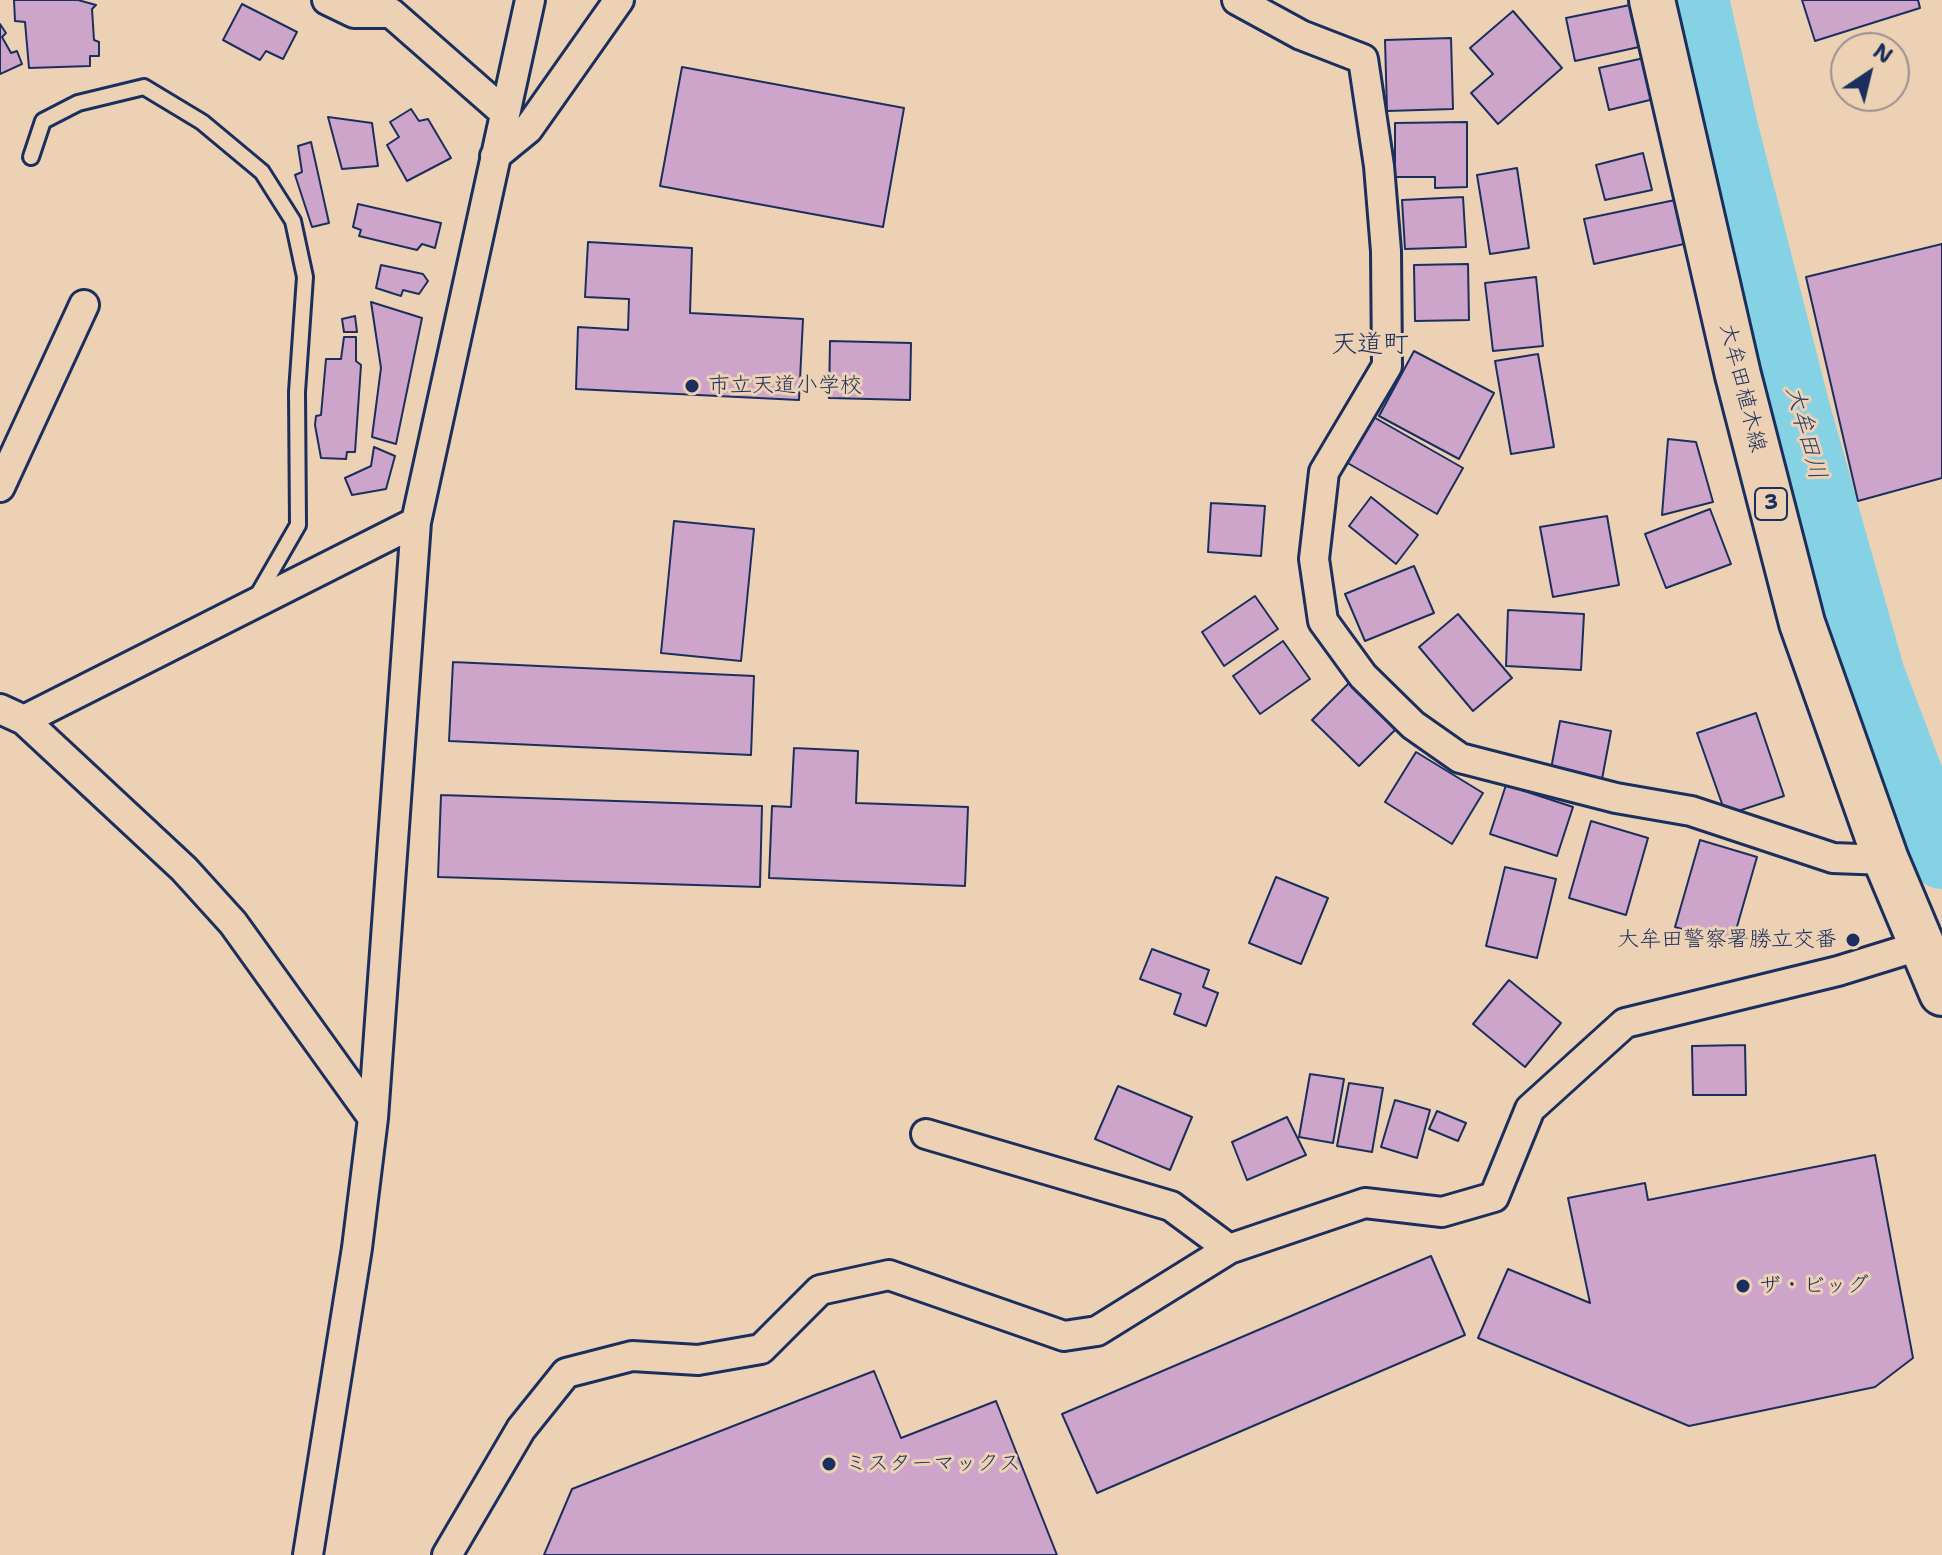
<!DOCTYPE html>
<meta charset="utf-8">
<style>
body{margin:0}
#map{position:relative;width:1942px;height:1555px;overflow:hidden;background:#edd1b4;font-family:"Shantell Sans",sans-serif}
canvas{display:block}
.north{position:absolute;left:1830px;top:32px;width:80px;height:80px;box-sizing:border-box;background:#edd1b4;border:2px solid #999092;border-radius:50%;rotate:35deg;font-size:22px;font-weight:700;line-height:32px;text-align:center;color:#1b2f5e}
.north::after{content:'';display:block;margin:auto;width:28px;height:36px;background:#1b2f5e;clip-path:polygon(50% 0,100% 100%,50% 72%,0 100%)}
</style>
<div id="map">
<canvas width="1942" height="1555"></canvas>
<div class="north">N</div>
</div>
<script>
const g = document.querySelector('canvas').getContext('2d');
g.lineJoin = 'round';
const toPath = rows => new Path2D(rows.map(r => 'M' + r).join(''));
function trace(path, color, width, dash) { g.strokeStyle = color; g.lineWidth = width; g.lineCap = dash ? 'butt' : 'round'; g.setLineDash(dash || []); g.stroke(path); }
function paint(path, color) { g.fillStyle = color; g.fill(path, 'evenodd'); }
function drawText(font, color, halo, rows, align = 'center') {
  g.font = font + ' "Shantell Sans","Klee One",sans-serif'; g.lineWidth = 6; g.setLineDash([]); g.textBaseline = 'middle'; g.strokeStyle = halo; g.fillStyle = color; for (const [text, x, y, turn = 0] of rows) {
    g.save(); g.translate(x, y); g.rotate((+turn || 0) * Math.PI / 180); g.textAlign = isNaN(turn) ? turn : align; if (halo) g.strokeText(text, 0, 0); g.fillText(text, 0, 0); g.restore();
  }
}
trace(toPath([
 [1697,0,1727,132,1799,413,1873,675,1942,857]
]), '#85d2e4', 64);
const building = toPath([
 [14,0,78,0,96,5,92,9,94,40,99,42,99,56,90,56,90,66,29,68,25,22,15,21,14,0],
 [1802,0,1918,0,1920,8,1815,41,1802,0],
 [242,4,297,32,283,59,266,51,260,60,223,40,242,4],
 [1630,5,1639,47,1575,61,1566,18,1630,5],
 [1513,11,1562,68,1498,124,1471,93,1493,74,1470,48,1513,11],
 [0,24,6,33,2,37,11,53,17,51,22,64,0,74,0,24],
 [1451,38,1453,109,1387,111,1385,40,1451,38],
 [1644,58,1654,99,1609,110,1599,68,1644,58],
 [682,67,904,108,883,227,660,186,682,67],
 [411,109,419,121,428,119,451,158,407,181,387,145,399,137,390,122,411,109],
 [328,117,372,123,378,166,342,169,328,117],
 [1467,122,1467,187,1435,188,1435,177,1395,177,1395,123,1467,122],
 [311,142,329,223,312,227,295,175,302,172,298,146,311,142],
 [1643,153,1652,190,1605,200,1596,165,1643,153],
 [1517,168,1529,248,1490,254,1477,175,1517,168],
 [1463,197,1466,247,1405,249,1402,200,1463,197],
 [1675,200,1684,244,1594,264,1584,219,1675,200],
 [358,204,441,223,435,248,422,244,417,250,359,236,361,230,353,227,358,204],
 [588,242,692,248,690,313,803,319,799,400,576,389,578,327,628,330,629,299,585,297,588,242],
 [1942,244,1942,478,1858,501,1806,277,1942,244],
 [1468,264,1469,320,1415,321,1414,265,1468,264],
 [381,265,423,274,428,281,419,294,403,290,401,296,376,288,381,265],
 [1536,277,1543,346,1493,351,1485,283,1536,277],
 [371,302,422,318,396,444,372,437,381,368,371,302],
 [355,316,357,332,344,332,342,319,355,316],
 [344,337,356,337,356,361,361,365,355,452,347,452,346,459,321,458,315,425,316,416,321,415,326,359,341,359,344,337],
 [830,341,911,343,910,400,829,398,830,341],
 [1414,351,1494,393,1459,459,1379,416,1414,351],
 [1538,354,1554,447,1511,454,1495,361,1538,354],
 [1370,415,1463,468,1437,514,1344,461,1370,415],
 [1668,439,1696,442,1713,502,1662,515,1668,439],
 [374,447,395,456,386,489,352,495,345,478,371,466,374,447],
 [1371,497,1418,535,1396,564,1349,526,1371,497],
 [1211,503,1265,506,1261,556,1208,552,1211,503],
 [1710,509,1731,564,1666,588,1645,534,1710,509],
 [1607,516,1619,585,1553,597,1540,527,1607,516],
 [674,521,754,529,741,661,661,653,674,521],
 [1414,566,1434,613,1365,641,1345,594,1414,566],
 [1255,596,1278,629,1224,666,1202,632,1255,596],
 [1508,610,1584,614,1581,670,1506,666,1508,610],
 [1458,614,1512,678,1473,711,1419,647,1458,614],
 [1283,641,1310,679,1260,714,1233,676,1283,641],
 [453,662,754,676,751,755,449,741,453,662],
 [1351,681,1398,727,1359,766,1312,720,1351,681],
 [1756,713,1784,796,1726,815,1697,733,1756,713],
 [1560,721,1611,731,1602,779,1551,769,1560,721],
 [794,748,858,751,856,803,968,807,965,886,769,878,772,806,791,807,794,748],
 [1416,752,1483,793,1452,844,1385,802,1416,752],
 [1506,785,1573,807,1557,856,1490,834,1506,785],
 [441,795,762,806,760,887,438,877,441,795],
 [1591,821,1648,838,1626,915,1569,898,1591,821],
 [1700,840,1757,857,1732,944,1675,927,1700,840],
 [1505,867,1556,879,1537,958,1486,946,1505,867],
 [1276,877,1328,898,1301,964,1249,943,1276,877],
 [1152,949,1209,970,1203,987,1218,993,1206,1026,1174,1014,1181,994,1140,979,1152,949],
 [1509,980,1561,1023,1525,1067,1473,1024,1509,980],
 [1745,1045,1746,1095,1693,1095,1692,1046,1745,1045],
 [1310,1074,1344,1079,1333,1143,1299,1137,1310,1074],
 [1349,1083,1383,1088,1372,1152,1337,1146,1349,1083],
 [1118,1086,1192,1117,1170,1170,1095,1139,1118,1086],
 [1395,1100,1430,1110,1417,1158,1381,1147,1395,1100],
 [1437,1111,1466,1123,1458,1141,1429,1129,1437,1111],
 [1287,1117,1306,1155,1247,1180,1232,1142,1287,1117],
 [1875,1155,1913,1358,1875,1387,1689,1426,1478,1338,1508,1269,1590,1303,1568,1198,1645,1183,1648,1200,1875,1155],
 [1431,1256,1465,1335,1097,1493,1062,1414,1431,1256],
 [874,1371,901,1438,996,1401,1057,1555,544,1555,572,1489,874,1371]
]);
paint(building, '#cda5cb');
trace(building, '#1b2f5e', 2);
const service = toPath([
 [31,157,43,121,78,103,144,87,202,122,262,172,293,221,305,277,297,392,298,525,256,598]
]);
const minor = toPath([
 [327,0,354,13,391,13,505,113],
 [1237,0,1301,35,1363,59,1379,166,1386,251,1387,366,1324,472,1314,559,1323,621,1363,676,1413,725,1460,758,1616,798,1691,811,1833,858,1886,860],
 [495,156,528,129,619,0],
 [0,487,84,305],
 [0,709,24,720,184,869,233,923,373,1118],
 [24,720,416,522],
 [926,1134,1171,1206,1229,1249],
 [308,1555,357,1248,373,1118,416,522,530,0],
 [447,1555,521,1429,566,1373,632,1356,698,1360,761,1349,820,1290,889,1275,1064,1336,1097,1331,1229,1249,1365,1203,1442,1212,1494,1197,1530,1109,1625,1023,1838,971,1922,945]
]);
const primary = toPath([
 [1652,0,1738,375,1802,623,1886,860,1942,993]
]);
trace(service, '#1b2f5e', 20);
trace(minor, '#1b2f5e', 34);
trace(primary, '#1b2f5e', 50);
trace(service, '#edd1b4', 14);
trace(minor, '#edd1b4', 28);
trace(primary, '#edd1b4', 44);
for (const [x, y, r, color] of [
 [692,386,8,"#1b2f5e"],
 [1853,940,8,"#1b2f5e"],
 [1743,1286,8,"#1b2f5e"],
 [829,1464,8,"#1b2f5e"]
]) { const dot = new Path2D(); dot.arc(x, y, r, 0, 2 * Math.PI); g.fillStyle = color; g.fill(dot); trace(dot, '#edd1b4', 3); }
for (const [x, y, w] of [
 [1771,504,32]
]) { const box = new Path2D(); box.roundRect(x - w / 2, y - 16, w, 32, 6); g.fillStyle = '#edd1b4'; g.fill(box); trace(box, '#1b2f5e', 2); }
drawText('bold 20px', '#1b2f5e', null, [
 ["3",1771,504]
]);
drawText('22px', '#1b2f5e', '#edd1b4', [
 ["市立天道小学校",708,386],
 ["大牟田警察署勝立交番",1837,940,"right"],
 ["ザ・ビッグ",1759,1286],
 ["ミスターマックス",845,1464]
], 'left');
drawText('22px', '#1b2f5e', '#edd1b4', [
 ["大牟田植木線",1742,388,76]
]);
drawText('italic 24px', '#263f6b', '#edd1b4', [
 ["大牟田川",1805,433,75]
]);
drawText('26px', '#1b2f5e', '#edd1b4', [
 ["天道町",1370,345]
]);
</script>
